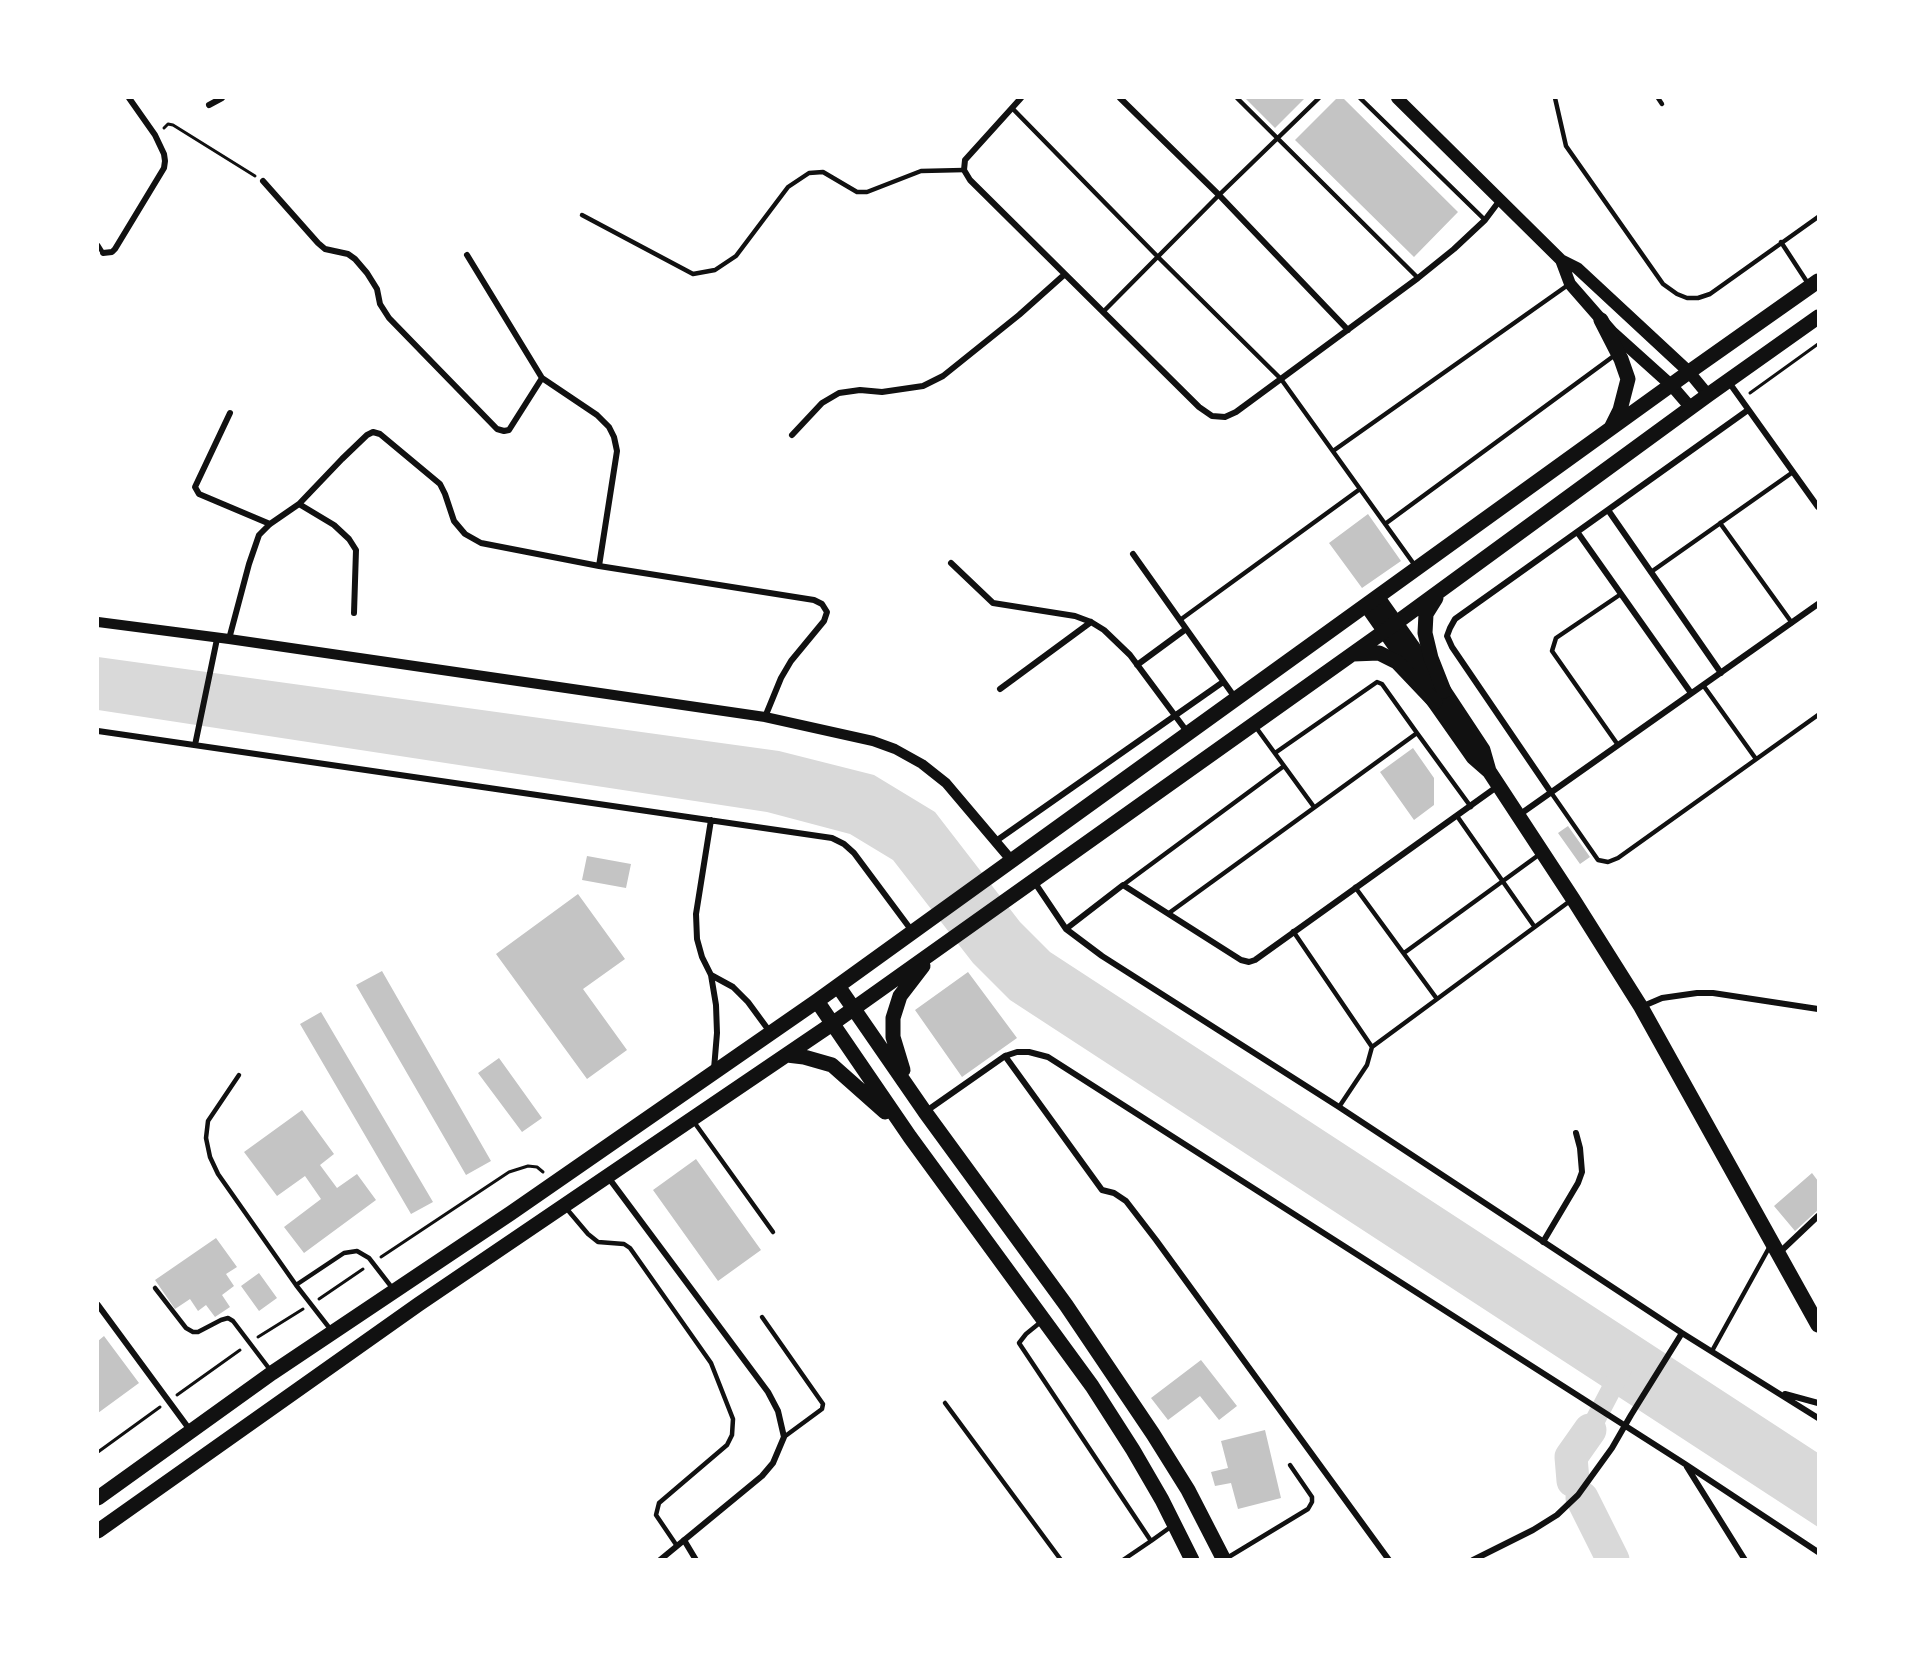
<!DOCTYPE html>
<style>
body{margin:0}
#map{position:relative;width:1916px;height:1657px;overflow:hidden;background:#fff;font-family:"Space Grotesk",sans-serif}
canvas{display:block}
.frame{position:absolute;inset:0;border:99px solid #fff;pointer-events:none}
</style>
<div id="map">
<canvas width="1916" height="1657"></canvas>
<div class="frame"></div>
</div>
<script>
const g = document.querySelector('canvas').getContext('2d');
g.lineJoin = 'round';
function paint(path, color) { g.fillStyle = color; g.fill(path, 'evenodd'); }
const toPath = rows => new Path2D(rows.map(r => 'M' + r).join(''));
function trace(path, color, width, dash) { g.strokeStyle = color; g.lineWidth = width; g.lineCap = dash ? 'butt' : 'round'; g.setLineDash(dash || []); g.stroke(path); }
paint(toPath([
 [98,657,779,751,874,775,935,812,1020,922,1050,952,1818,1453,1818,1527,1010,1000,973,963,893,860,850,834,767,812,98,710]
]), '#d9d9d9');
trace(toPath([
 [1590,1430,1622,1369]
]), '#d9d9d9', 20);
trace(toPath([
 [1573,1481,1571,1457,1590,1430],
 [1582,1498,1613,1560]
]), '#d9d9d9', 33);
paint(toPath([
 [1245,98,1305,98,1275,128],
 [1337,98,1343,98,1458,212,1414,257,1295,140],
 [1368,514,1401,561,1362,588,1329,543],
 [1413,748,1434,778,1434,805,1414,820,1380,772],
 [1568,826,1590,857,1580,864,1558,833],
 [587,856,631,864,626,888,582,880],
 [578,894,625,959,583,989,627,1050,587,1079,496,954],
 [382,971,491,1161,466,1175,356,985],
 [968,972,1017,1038,962,1077,915,1010],
 [321,1012,433,1202,411,1214,300,1024],
 [499,1058,542,1118,522,1132,478,1073],
 [302,1110,334,1154,320,1165,337,1188,357,1174,376,1200,304,1253,284,1227,321,1199,305,1176,277,1196,244,1152],
 [696,1159,761,1250,718,1281,653,1190],
 [1812,1173,1818,1181,1818,1210,1795,1231,1774,1206],
 [216,1238,237,1267,226,1274,234,1286,222,1295,230,1307,215,1317,206,1305,198,1311,190,1299,175,1309,155,1280],
 [259,1273,277,1298,259,1311,241,1286],
 [104,1336,139,1383,98,1413,98,1341],
 [1201,1360,1237,1406,1219,1420,1200,1396,1168,1420,1151,1398],
 [1265,1430,1281,1498,1238,1509,1231,1483,1215,1486,1211,1472,1228,1468,1221,1441]
]), '#c4c4c4');
trace(toPath([
 [164,128,168,124,173,125,255,176],
 [1750,393,1818,344],
 [381,1257,509,1172,528,1166,537,1167,543,1172],
 [319,1299,363,1269],
 [258,1337,303,1309],
 [177,1395,240,1350],
 [98,1452,160,1407]
]), '#111', 3);
trace(toPath([
 [1237,98,1418,278],
 [1360,98,1485,220],
 [1555,98,1566,146,1663,284,1677,294,1687,298,1698,298,1710,294,1818,217],
 [1658,98,1662,104],
 [1012,108,1158,257,1281,379,1416,567],
 [582,215,693,274,715,270,736,256,788,187,809,173,823,172,857,192,867,192,921,171,964,170],
 [1781,242,1809,285],
 [98,245,103,253],
 [1103,312,1219,195,1319,98],
 [1333,451,1568,285],
 [1720,523,1792,623],
 [1385,524,1615,355],
 [1651,572,1793,472],
 [1180,620,1360,489],
 [1703,685,1756,759],
 [1255,726,1314,807],
 [1417,733,1471,807],
 [1618,745,1552,651,1556,638,1621,594],
 [1550,791,1598,860,1608,862,1618,858,1818,715],
 [1457,816,1534,926],
 [1123,885,1284,766],
 [1355,887,1437,999],
 [1169,913,1417,733,1382,684,1377,682,1275,753],
 [1293,931,1372,1047],
 [1404,953,1540,854],
 [239,1075,208,1121,206,1138,210,1157,218,1174,296,1285,331,1330],
 [1339,1107,1367,1065,1372,1047,1570,901],
 [694,1122,773,1232],
 [566,1208,588,1234,598,1242,624,1244,630,1248,711,1363,733,1419,732,1435,727,1445,659,1503,656,1515,677,1546],
 [296,1285,344,1253,357,1251,369,1258,393,1289],
 [155,1288,186,1328,193,1332,198,1332,221,1320,228,1318,233,1321,271,1371],
 [762,1317,823,1404,822,1409,784,1437],
 [1042,1321,1026,1334,1019,1343,1151,1541,1123,1560],
 [1712,1351,1770,1246],
 [945,1403,1061,1560],
 [1151,1541,1172,1526],
 [1227,1558,1308,1509,1312,1502,1312,1497,1290,1465]
]), '#111', 4.5);
trace(toPath([
 [1021,98,965,160,964,170,970,180,1199,407,1212,416,1225,417,1236,412,1418,278,1454,249,1485,220,1500,200],
 [1120,98,1219,195,1348,330],
 [209,105,222,98],
 [263,181,318,243,325,249,348,254,355,259,367,273,377,289,380,304,389,318,497,429,504,431,509,430,542,378],
 [103,253,112,252,115,249,164,168,165,161,164,154,155,135,129,98],
 [467,255,542,378,597,415,609,427,614,437,617,451,599,566],
 [1728,381,1818,507],
 [230,413,195,487,199,494,270,524],
 [792,435,822,403,839,393,860,390,882,392,923,386,943,376,1019,315,1065,274],
 [299,504,334,525,349,539,356,550,354,613],
 [1608,510,1721,673],
 [1578,533,1691,693],
 [1133,554,1236,699],
 [951,563,993,603,1075,616,1091,622,1104,630,1130,655,1188,733],
 [229,639,249,564,259,535,270,524,299,504,342,459,367,435,373,432,380,434,440,484,445,494,454,521,465,534,481,543,599,566,814,600,822,604,827,612,824,621,791,661,781,678,765,717],
 [1137,665,1186,629],
 [1000,689,1091,622],
 [98,731,832,838,844,844,854,853,912,931],
 [195,745,217,639],
 [1550,791,1452,647,1447,636,1450,628,1455,619,1748,410],
 [1519,815,1818,604],
 [711,820,696,914,697,939,702,957,711,975,716,1005,717,1033,714,1069],
 [996,841,1223,682],
 [1033,880,1066,929,1102,956,1339,1107,1682,1333,1818,1418],
 [1066,929,1123,885,1241,960,1249,962,1255,960,1498,786],
 [711,975,733,987,748,1002,770,1032],
 [1641,1007,1662,998,1697,993,1713,993,1818,1009],
 [1005,1056,1102,1190,1114,1193,1126,1201,1156,1240,1389,1560],
 [925,1112,1005,1056,1017,1052,1029,1052,1048,1057,1685,1464,1818,1552],
 [608,1177,768,1392,778,1411,784,1437,773,1463,762,1476,660,1560],
 [1543,1242,1578,1183,1582,1172,1580,1148,1576,1133],
 [1780,1252,1818,1216],
 [98,1305,190,1430],
 [1785,1394,1818,1403],
 [1687,1467,1745,1560],
 [684,1540,696,1560],
 [1473,1560,1533,1530,1557,1515,1578,1495,1612,1448,1631,1415,1682,1333]
]), '#111', 6);
trace(toPath([
 [98,622,229,639,765,717,873,741,895,749,922,764,946,783,1012,861]
]), '#111', 10);
trace(toPath([
 [1397,98,1561,260,1577,268,1689,372,1708,395],
 [1561,260,1570,284,1612,332,1672,386,1691,408]
]), '#111', 12);
trace(toPath([
 [1378,598,1444,691,1483,750,1489,771],
 [1367,606,1473,757,1489,771,1573,899,1641,1007,1818,1325]
]), '#111', 15);
trace(toPath([
 [1601,320,1621,359,1628,379,1620,410,1611,428],
 [1436,598,1426,614,1425,633,1431,658,1444,691],
 [1353,654,1379,653,1397,662,1435,702],
 [838,986,925,1112,1066,1305,1153,1434,1188,1490,1224,1560],
 [817,1001,910,1137,1092,1386,1133,1450,1162,1500,1192,1560],
 [787,1055,804,1057,832,1065,885,1112],
 [903,1070,893,1037,893,1018,900,996,923,966],
 [98,1498,272,1373,511,1213,817,1001,1689,372,1818,281],
 [98,1531,419,1304,832,1024,1396,623,1708,395,1818,317]
]), '#111', 15);
</script>
